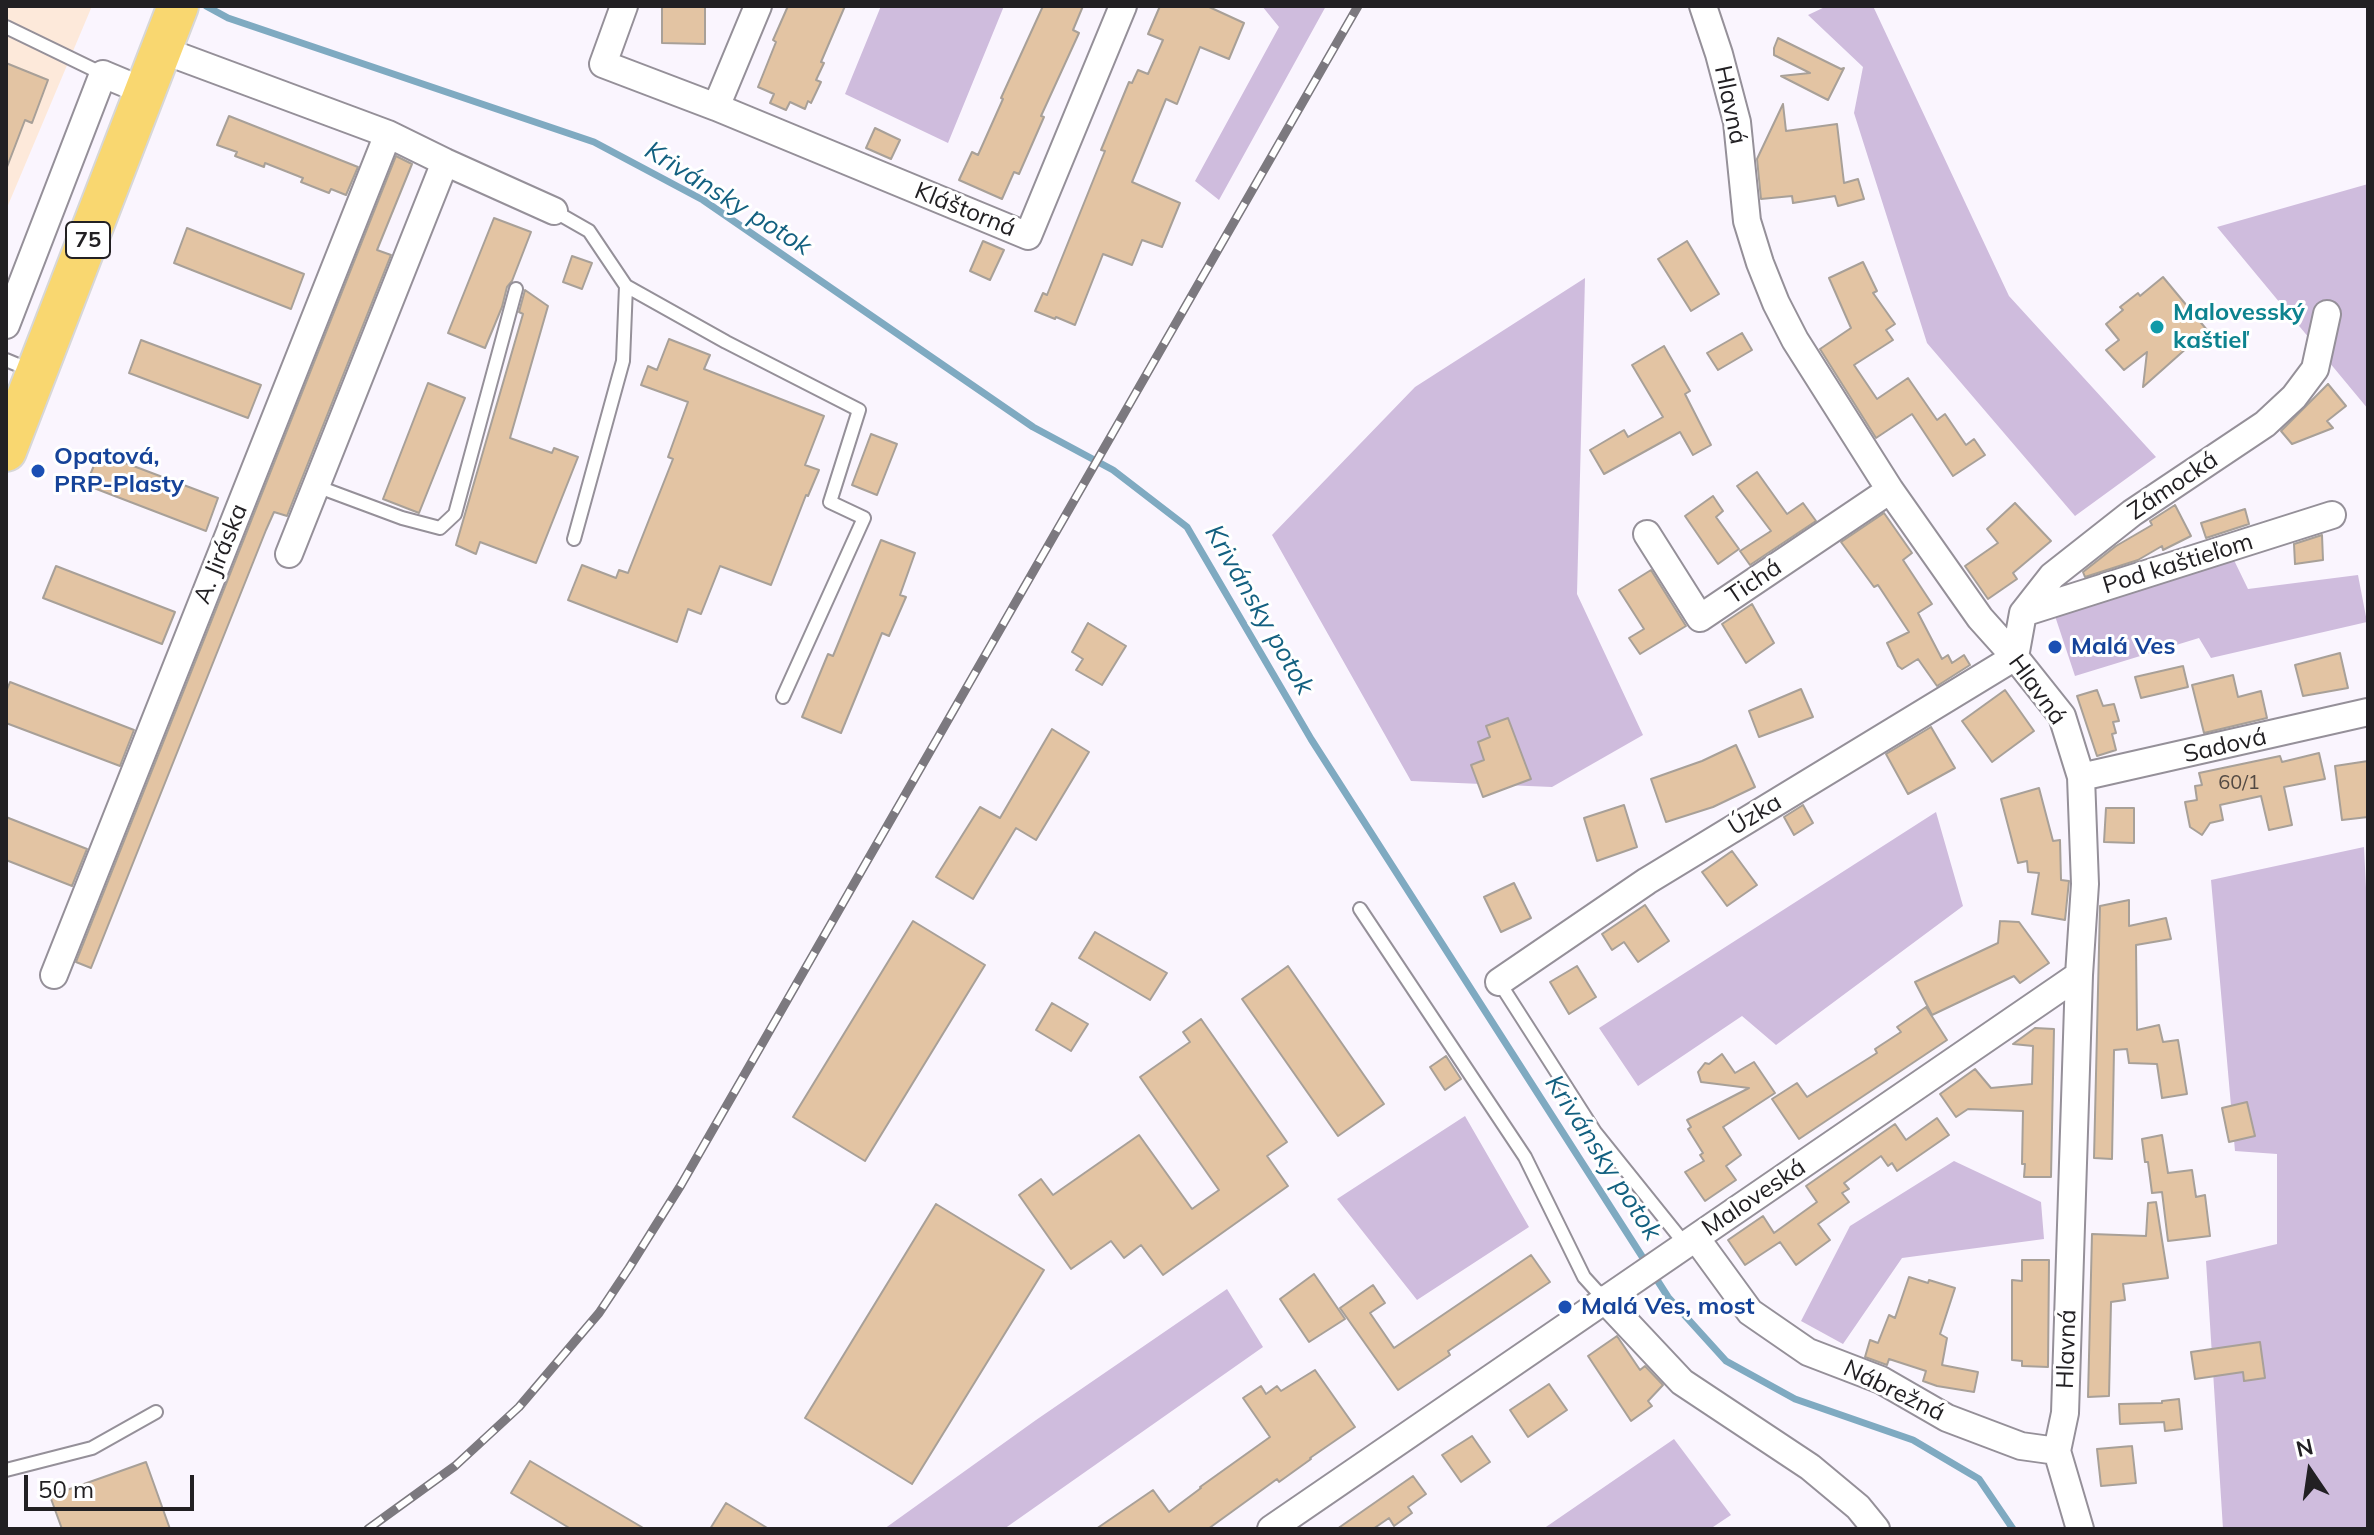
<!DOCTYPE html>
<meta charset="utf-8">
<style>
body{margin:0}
#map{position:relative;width:2374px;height:1535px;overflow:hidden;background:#faf5fe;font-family:Mulish,sans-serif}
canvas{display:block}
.frame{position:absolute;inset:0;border:8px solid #222023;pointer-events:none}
.north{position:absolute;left:2270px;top:1431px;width:80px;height:80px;-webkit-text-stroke:6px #fff;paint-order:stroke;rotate:347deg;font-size:22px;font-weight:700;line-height:32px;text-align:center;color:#222023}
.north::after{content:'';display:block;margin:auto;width:28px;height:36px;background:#222023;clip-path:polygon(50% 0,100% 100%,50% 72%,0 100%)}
.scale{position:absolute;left:24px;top:1475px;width:170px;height:36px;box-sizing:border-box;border:4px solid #222023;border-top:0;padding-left:10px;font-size:24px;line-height:28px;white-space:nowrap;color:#222023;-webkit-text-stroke:6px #fff;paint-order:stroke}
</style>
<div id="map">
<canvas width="2374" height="1535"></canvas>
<div class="frame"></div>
<div class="north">N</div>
<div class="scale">50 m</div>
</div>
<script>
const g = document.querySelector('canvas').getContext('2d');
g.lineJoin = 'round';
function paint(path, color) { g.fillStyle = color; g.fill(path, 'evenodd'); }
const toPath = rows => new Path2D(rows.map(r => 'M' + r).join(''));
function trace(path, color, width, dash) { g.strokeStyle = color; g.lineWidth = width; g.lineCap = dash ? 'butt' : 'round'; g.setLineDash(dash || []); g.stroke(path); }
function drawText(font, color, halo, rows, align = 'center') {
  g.font = font + ' Mulish,sans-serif'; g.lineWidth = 6; g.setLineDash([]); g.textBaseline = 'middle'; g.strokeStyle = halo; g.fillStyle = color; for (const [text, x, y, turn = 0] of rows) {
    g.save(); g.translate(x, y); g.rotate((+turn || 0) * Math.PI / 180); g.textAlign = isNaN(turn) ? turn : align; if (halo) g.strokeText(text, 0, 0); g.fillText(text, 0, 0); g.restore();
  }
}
paint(toPath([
 [6,6,92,6,6,210]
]), '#fde9da');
paint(toPath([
 [881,6,1004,6,948,143,845,94],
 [1262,6,1326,6,1219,200,1195,181,1279,27],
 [1827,6,1873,6,2009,296,2156,457,2075,516,1927,343,1854,113,1863,67,1808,15],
 [2368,184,2368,409,2217,227],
 [1585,278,1577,594,1643,735,1552,787,1411,781,1272,535,1415,387],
 [2232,556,2248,589,2358,575,2367,622,2211,658,2199,638,2075,676,2053,610],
 [1936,812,1963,906,1776,1045,1742,1016,1638,1086,1599,1028],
 [2364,847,2368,929,2368,1529,2223,1529,2206,1261,2277,1244,2277,1154,2235,1151,2211,880],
 [1465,1116,1529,1227,1417,1300,1337,1199],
 [1954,1161,2041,1202,2044,1239,1902,1258,1843,1344,1801,1321,1850,1226],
 [1227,1289,1263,1347,1004,1529,884,1529,1036,1420],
 [1674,1439,1731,1515,1710,1529,1543,1529]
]), '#cfbcdd');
trace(toPath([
 [206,6,228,18,594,142,703,200,1033,427,1113,470,1187,527,1311,739,1668,1297,1726,1361,1795,1399,1913,1440,1979,1479,2013,1529]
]), '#7faac1', 7);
const building = toPath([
 [662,6,705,6,705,44,662,43,662,6],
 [788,6,845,6,821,62,824,63,816,80,821,82,811,103,808,101,805,109,790,102,786,110,770,103,774,94,758,87,776,42,773,40,788,6],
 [1043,6,1083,6,1073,30,1079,33,1041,116,1044,117,1019,174,1014,172,1002,199,959,180,972,152,978,155,1003,99,1001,98,1043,6],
 [1160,6,1207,6,1244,23,1229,59,1200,47,1177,104,1166,99,1132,182,1180,203,1162,247,1142,240,1132,265,1103,254,1075,325,1056,317,1055,319,1035,311,1043,293,1047,295,1105,151,1101,150,1129,82,1132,83,1138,70,1148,74,1163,40,1148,34,1160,6],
 [1778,38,1841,69,1844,68,1828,100,1781,76,1810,73,1774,55,1774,48,1778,38],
 [6,63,48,80,32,123,25,120,7,167,6,63],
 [1783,104,1786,131,1837,124,1844,183,1858,179,1864,199,1838,206,1835,196,1793,203,1792,196,1761,199,1757,159,1783,104],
 [229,116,358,167,346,195,331,189,329,193,301,182,303,178,265,163,264,167,235,156,237,152,217,145,229,116],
 [875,128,900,140,891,159,866,148,875,128],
 [396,156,412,164,377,250,391,255,287,516,274,512,266,530,91,968,76,962,396,156],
 [494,218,531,232,512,281,507,287,502,307,485,348,448,333,494,218],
 [187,228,304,274,291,309,174,263,187,228],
 [983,241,1004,250,990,280,970,271,983,241],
 [1687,241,1719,294,1691,311,1658,259,1687,241],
 [572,256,592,263,582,289,563,282,572,256],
 [1863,262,1877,291,1873,293,1895,324,1886,330,1893,340,1854,365,1877,399,1908,378,1937,420,1945,414,1966,445,1974,439,1985,455,1953,476,1912,414,1876,438,1820,349,1851,328,1829,278,1863,262],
 [2163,277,2207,330,2143,387,2147,352,2124,370,2106,350,2119,340,2106,324,2123,310,2120,307,2138,293,2140,296,2163,277],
 [525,290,548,306,510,438,552,453,554,448,578,457,536,563,480,542,476,554,456,545,523,314,519,312,525,290],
 [1742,333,1752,350,1718,370,1707,353,1742,333],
 [669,339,710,355,704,369,824,416,805,465,819,470,808,496,806,495,771,585,720,566,701,614,688,609,677,642,568,600,582,565,616,578,619,570,628,573,673,459,668,457,688,402,641,385,648,366,657,370,669,339],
 [141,340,261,385,248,418,129,373,141,340],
 [1664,346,1690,391,1685,394,1711,445,1693,455,1680,432,1604,474,1590,450,1624,430,1628,437,1663,417,1632,365,1664,346],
 [428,383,465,398,419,513,383,499,428,383],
 [2328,384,2346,406,2327,421,2333,428,2292,444,2281,431,2328,384],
 [871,434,897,444,877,495,852,485,871,434],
 [99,453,218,498,206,531,86,485,99,453],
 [1757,472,1787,514,1803,503,1816,521,1750,565,1740,551,1771,531,1737,486,1757,472],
 [1713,496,1723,511,1716,517,1739,549,1718,564,1685,516,1713,496],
 [2015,503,2051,541,2013,573,2017,579,1988,599,1965,566,1998,543,1987,529,2015,503],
 [2175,505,2191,536,2163,550,2162,546,2138,560,2085,577,2083,572,2116,546,2152,525,2150,521,2175,505],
 [2245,509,2249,524,2206,538,2201,523,2245,509],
 [1884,513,1912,553,1903,560,1932,604,1918,613,1942,659,1948,655,1952,663,1964,655,1970,665,1937,686,1918,659,1902,669,1898,666,1887,643,1909,632,1878,585,1874,587,1841,542,1884,513],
 [2322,535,2323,560,2295,564,2294,544,2322,535],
 [881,540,915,553,900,595,906,597,889,636,882,633,841,733,802,717,828,654,833,656,881,540],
 [56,566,175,612,162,644,43,598,56,566],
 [1651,570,1686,626,1640,654,1629,638,1644,629,1619,590,1651,570],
 [1752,604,1774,643,1746,663,1722,624,1752,604],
 [1088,623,1126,646,1102,685,1076,670,1083,659,1072,652,1088,623],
 [2340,653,2348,688,2303,696,2295,665,2340,653],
 [2183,666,2188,687,2141,698,2135,677,2183,666],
 [2233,675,2238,697,2261,691,2267,718,2204,733,2192,685,2233,675],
 [10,682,134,730,120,766,6,723,6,692,10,682],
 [1801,689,1813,717,1759,737,1749,711,1801,689],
 [2005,690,2034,731,1992,762,1962,721,2005,690],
 [2097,690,2103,706,2114,704,2119,721,2113,722,2116,733,2112,734,2116,750,2097,756,2077,696,2097,690],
 [1508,718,1531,779,1483,797,1471,765,1484,760,1478,742,1490,737,1486,726,1508,718],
 [1931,727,1955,768,1908,794,1886,754,1931,727],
 [1052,729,1089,752,1036,840,1016,828,973,899,936,877,980,807,1000,818,1052,729],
 [1736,745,1755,787,1713,807,1666,822,1651,779,1702,761,1736,745],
 [2319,753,2325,779,2284,787,2292,825,2269,830,2261,796,2220,805,2223,820,2210,823,2202,835,2190,827,2185,802,2197,800,2195,786,2202,785,2199,773,2280,756,2282,762,2319,753],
 [2368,761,2368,817,2342,820,2335,766,2368,761],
 [2039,788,2053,841,2060,840,2061,880,2069,881,2065,920,2032,914,2039,873,2028,872,2027,861,2018,863,2001,799,2039,788],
 [1624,805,1637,847,1597,861,1584,818,1624,805],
 [1803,805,1813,823,1794,835,1784,817,1803,805],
 [2106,808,2134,808,2134,843,2104,842,2106,808],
 [6,817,87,849,72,886,6,860,6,817],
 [1732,851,1757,885,1727,906,1702,872,1732,851],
 [1514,883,1531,918,1501,932,1484,897,1514,883],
 [2129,900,2129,926,2166,918,2171,939,2136,945,2137,1030,2159,1025,2163,1042,2178,1040,2187,1094,2162,1098,2157,1064,2129,1063,2127,1049,2114,1050,2112,1159,2094,1158,2100,906,2129,900],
 [1645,905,1669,941,1638,962,1624,942,1612,950,1602,934,1645,905],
 [913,921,985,965,865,1161,793,1117,913,921],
 [2000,921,2019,922,2049,963,2020,983,2014,976,1932,1015,1915,982,1998,943,2000,921],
 [1095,932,1167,973,1150,1000,1079,958,1095,932],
 [1288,966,1384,1104,1338,1136,1242,999,1288,966],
 [1577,966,1596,997,1569,1014,1550,982,1577,966],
 [1052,1003,1088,1024,1071,1051,1036,1030,1052,1003],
 [1926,1007,1947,1040,1799,1139,1772,1099,1797,1083,1807,1097,1877,1053,1875,1049,1901,1032,1897,1027,1926,1007],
 [1201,1019,1287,1142,1267,1156,1288,1186,1163,1275,1141,1245,1124,1258,1111,1241,1071,1269,1019,1195,1041,1179,1053,1195,1139,1135,1192,1209,1219,1190,1140,1077,1190,1042,1183,1032,1201,1019],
 [2035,1028,2054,1029,2051,1177,2024,1177,2025,1164,2022,1164,2023,1111,1968,1109,1956,1117,1940,1094,1975,1069,1991,1088,2032,1084,2033,1046,2013,1044,2035,1028],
 [1722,1054,1735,1073,1754,1062,1775,1093,1723,1127,1741,1155,1726,1166,1736,1180,1705,1201,1685,1172,1704,1161,1700,1155,1703,1153,1688,1129,1691,1127,1687,1120,1749,1088,1701,1082,1698,1072,1705,1063,1709,1064,1722,1054],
 [1446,1056,1461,1079,1445,1090,1430,1067,1446,1056],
 [2247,1102,2255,1136,2229,1142,2222,1108,2247,1102],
 [1937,1118,1949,1135,1897,1171,1892,1163,1888,1166,1881,1156,1844,1183,1849,1189,1842,1193,1849,1202,1818,1224,1830,1240,1796,1265,1780,1242,1745,1265,1728,1240,1763,1216,1774,1233,1817,1202,1806,1186,1895,1124,1906,1140,1937,1118],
 [2162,1135,2168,1173,2192,1170,2196,1197,2205,1195,2210,1236,2168,1241,2162,1192,2152,1193,2148,1162,2145,1162,2142,1139,2162,1135],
 [2156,1202,2168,1278,2123,1284,2125,1300,2111,1302,2109,1396,2088,1397,2092,1234,2146,1236,2148,1203,2156,1202],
 [936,1204,1044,1270,912,1484,805,1418,936,1204],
 [1531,1255,1550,1282,1448,1351,1450,1355,1398,1390,1340,1308,1373,1285,1385,1303,1370,1313,1394,1348,1531,1255],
 [2022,1260,2049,1260,2048,1367,2022,1366,2022,1361,2012,1360,2012,1280,2022,1281,2022,1260],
 [1314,1274,1345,1319,1309,1342,1280,1299,1314,1274],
 [1909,1277,1928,1283,1929,1280,1955,1288,1940,1334,1947,1338,1942,1365,1978,1372,1974,1392,1937,1386,1923,1381,1926,1371,1889,1359,1887,1365,1865,1357,1870,1340,1878,1343,1889,1315,1895,1318,1909,1277],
 [1617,1336,1640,1370,1645,1366,1663,1385,1648,1401,1652,1406,1631,1421,1588,1356,1617,1336],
 [2260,1342,2265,1378,2244,1381,2243,1372,2195,1379,2191,1352,2260,1342],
 [1315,1370,1355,1427,1310,1458,1311,1459,1279,1482,1277,1479,1208,1529,1096,1529,1153,1490,1169,1512,1201,1488,1200,1487,1270,1437,1243,1398,1261,1386,1266,1394,1277,1386,1281,1391,1315,1370],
 [1549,1384,1567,1410,1528,1437,1510,1410,1549,1384],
 [2179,1399,2182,1429,2165,1431,2164,1422,2120,1424,2119,1404,2162,1403,2162,1401,2179,1399],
 [1472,1436,1490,1462,1461,1482,1442,1455,1472,1436],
 [2132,1446,2136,1483,2101,1486,2097,1449,2132,1446],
 [530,1461,645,1529,571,1529,511,1493,530,1461],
 [146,1462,170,1529,62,1529,50,1496,146,1462],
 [1413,1476,1426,1494,1408,1507,1412,1513,1394,1526,1389,1518,1373,1529,1337,1529,1413,1476],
 [726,1503,769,1529,710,1529,726,1503]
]);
paint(building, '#e3c4a3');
trace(building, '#a8a098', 2);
const lane = toPath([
 [6,27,103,74],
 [554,211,589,231,626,286,623,361,574,539],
 [626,286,726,342,859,410,830,502,864,518,783,697],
 [6,360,30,370],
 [316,486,402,518,440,528,455,514,516,289],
 [1360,909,1525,1157,1584,1277,1604,1299],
 [1499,982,1595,1132,1685,1244],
 [6,1470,92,1448,156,1412]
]);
const street = toPath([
 [624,6,603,64,716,107,758,6],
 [1703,6,1719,54,1737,122,1747,221,1760,263,1776,303,1795,340,1890,490,1980,618,2015,657,2062,716,2081,777,2085,884,2079,975,2065,1413,2057,1451],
 [162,50,388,134,445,162,554,211],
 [716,107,1028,236,1123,6],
 [6,325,103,74,146,92],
 [1647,534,1700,618,1890,490],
 [289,554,445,162],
 [2023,613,2332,515],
 [2015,657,2023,613,2052,576,2132,513,2265,424,2294,397,2315,369,2327,314],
 [2081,777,2368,712],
 [54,975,388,134],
 [1499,982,1647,881,2015,657],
 [1696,1238,1750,1312,1808,1352,1881,1380,1947,1418,2021,1446,2057,1451,2080,1529],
 [1604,1299,1682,1382,1810,1467,1858,1507,1876,1529],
 [1271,1529,2079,975]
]);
const primary = toPath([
 [6,451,178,6]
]);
trace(lane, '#959099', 16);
trace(street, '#959099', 30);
trace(primary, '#d7d7d7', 44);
trace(lane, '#fff', 12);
trace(street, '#fff', 26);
trace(primary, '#f9d770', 40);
const rail = toPath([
 [368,1529,455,1466,519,1407,599,1313,629,1268,681,1185,1358,6]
]);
trace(rail, '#7c797f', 9);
trace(rail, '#fff', 6, [18]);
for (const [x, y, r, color] of [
 [2157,327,8,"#0f9aa8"],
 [38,471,8,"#1a4fb4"],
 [2055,647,8,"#1a4fb4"],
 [1565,1307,8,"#1a4fb4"]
]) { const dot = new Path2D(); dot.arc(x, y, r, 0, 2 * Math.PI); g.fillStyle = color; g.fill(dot); trace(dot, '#fff', 3); }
drawText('20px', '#524943', null, [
 ["60/1",2239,783]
]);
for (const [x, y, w] of [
 [88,240,44]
]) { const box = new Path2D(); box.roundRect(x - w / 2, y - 18, w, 36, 6); g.fillStyle = '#fff'; g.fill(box); trace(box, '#222023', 2); }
drawText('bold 22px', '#222023', null, [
 ["75",88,240]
]);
drawText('24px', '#222023', '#fff', [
 ["Hlavná",1730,105,78],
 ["Kláštorná",965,210,22],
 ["Zámocká",2173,486,-34],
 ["A. Jiráska",221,554,-68],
 ["Pod kaštieľom",2178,564,-17],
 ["Tichá",1754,582,-34],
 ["Hlavná",2037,690,54],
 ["Sadová",2225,746,-13],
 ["Úzka",1755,815,-31],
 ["Maloveská",1754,1198,-34],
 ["Hlavná",2067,1349,-88],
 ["Nábrežná",1894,1391,26]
]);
drawText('bold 24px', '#0d838f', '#fff', [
 ["Malovesský",2173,313],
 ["kaštieľ",2173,341]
], 'left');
drawText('bold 24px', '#164399', '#fff', [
 ["Opatová,",54,457],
 ["PRP-Plasty",54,485],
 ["Malá Ves",2071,647],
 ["Malá Ves, most",1581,1307]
], 'left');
drawText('italic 26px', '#136080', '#fff', [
 ["Krivánsky potok",728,199,32],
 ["Krivánsky potok",1259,610,60],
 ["Krivánsky potok",1603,1158,57]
]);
</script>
